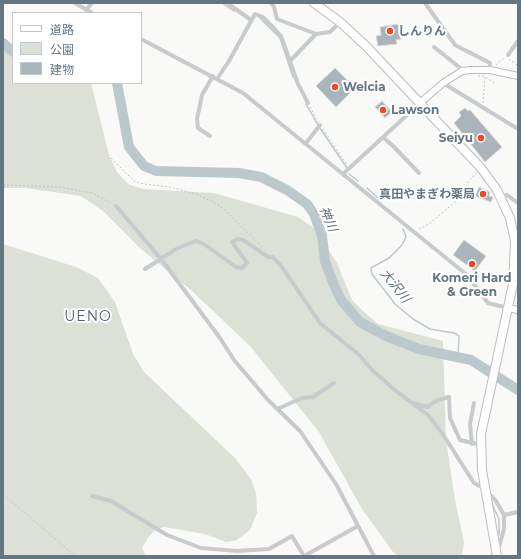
<!DOCTYPE html>
<meta charset="utf-8">
<style>
body{margin:0}
#map{position:relative;width:521px;height:559px;overflow:hidden;background:#f9f9f7;font-family:Montserrat,"Noto Sans JP",sans-serif}
canvas{display:block}
.frame{position:absolute;inset:0;border:4px solid #637683;pointer-events:none}
.legend{position:absolute;left:12px;top:12px;width:130px;height:72px;box-sizing:border-box;background:#fff;border:1px solid #c1c8cd;margin:0;padding:5px 7px;list-style:none;font-size:12px;color:#637683}
.legend li{display:flex;align-items:center;gap:8px;height:20px}
.legend b{width:20px;border:1px solid #c1c8cd}
</style>
<div id="map">
<canvas width="521" height="559"></canvas>
<div class="frame"></div>
<ul class="legend">
<li><b style="height:5px;background:#fff"></b>道路</li>
<li><b style="height:11px;background:#dbe1d7"></b>公園</li>
<li><b style="height:11px;background:#abb4ba"></b>建物</li>
</ul>
</div>
<script>
const g = document.querySelector('canvas').getContext('2d');
g.lineJoin = 'round';
function paint(path, color) { g.fillStyle = color; g.fill(path, 'evenodd'); }
const toPath = rows => new Path2D(rows.map(r => 'M' + r).join(''));
function trace(path, color, width, dash) { g.strokeStyle = color; g.lineWidth = width; g.lineCap = dash ? 'butt' : 'round'; g.setLineDash(dash || []); g.stroke(path); }
function drawText(font, color, halo, rows, align = 'center') {
  g.font = font + ' Montserrat,"Noto Sans JP",sans-serif'; g.lineWidth = 4; g.setLineDash([]); g.textBaseline = 'middle'; g.strokeStyle = halo; g.fillStyle = color; for (const [text, x, y, turn = 0] of rows) {
    g.save(); g.translate(x, y); g.rotate((+turn || 0) * Math.PI / 180); g.textAlign = isNaN(turn) ? turn : align; if (halo) g.strokeText(text, 0, 0); g.fillText(text, 0, 0); g.restore();
  }
}
paint(toPath([
 [3,43,13,45,13,83,91,83,109,155,117,172,128,184,143,189,214,193,298,217,315,229,337,263,352,300,363,311,378,324,443,341,446,440,455,500,464,542,462,556,398,556,393,552,362,509,319,432,250,346,192,291,141,249,103,211,81,196,25,188,3,188],
 [3,244,76,267,98,278,115,302,133,354,144,372,235,458,251,479,256,493,257,513,250,530,237,540,226,542,205,534,164,527,155,530,148,538,142,548,146,556,3,556]
]), '#dbe1d7');
trace(toPath([
 [222,3,234,11],
 [259,17,280,38,293,77],
 [306,104,318,125],
 [320,128,347,168],
 [349,174,358,181],
 [367,188,379,199],
 [403,229,406,237,402,245,389,258,371,268,372,274,395,304,413,319,430,329,454,333,459,336,458,358],
 [492,504,499,519,499,535],
 [491,556,493,552]
]), '#bcc9cc', 1.5);
trace(toPath([
 [3,43,13,52],
 [117,83,129,147,144,166,156,171,239,173,261,177,287,190,307,204,314,214,322,236,325,261,334,285,341,300,360,322,386,336,419,349,471,360,518,390]
]), '#bcc9cc', 10);
const building = toPath([
 [398,24,401,39,396,40,397,44,378,46,376,36,381,35,380,27,398,24],
 [335,68,355,88,336,107,316,86,335,68],
 [382,101,392,112,385,118,375,107,382,101],
 [465,108,468,111,470,110,502,147,485,162,454,123,461,116,459,112,465,108],
 [479,187,490,192,489,196,493,197,491,202,475,196,479,187],
 [464,240,486,256,475,271,453,255,464,240]
]);
paint(building, '#abb4ba');
trace(building, '#dbdbd9', 1);
const secondary = toPath([
 [420,103,443,83,462,71,470,70,490,70,518,76],
 [508,308,518,310]
]);
const highway = toPath([
 [314,3,340,22,366,46,481,168,497,190,510,218,515,241,513,284,481,434,482,470,497,556]
]);
trace(secondary, '#b7bdc1', 8);
trace(highway, '#b9bdc0', 10);
trace(toPath([
 [509,59,518,66],
 [496,65,504,58],
 [478,76,483,76,495,83],
 [483,103,485,78],
 [310,107,318,122],
 [323,129,347,165],
 [111,158,134,181,144,184,170,187,196,194,213,202,224,209,262,247],
 [3,185,59,187,92,193,111,203],
 [3,187,7,186],
 [419,229,429,224,455,202,464,190,468,182,477,172],
 [3,494,75,556]
]), '#c0c3c5', 1, [2, 2]);
trace(toPath([
 [75,3,92,13],
 [227,3,251,20],
 [271,3,274,7,277,19,316,34,330,32,340,22],
 [425,3,455,45,490,63,490,70],
 [86,10,92,3],
 [141,39,243,93,467,275,488,303,508,308],
 [434,47,464,71],
 [508,55,518,41],
 [290,61,316,34],
 [217,79,229,61,255,14,263,17,281,36,298,84,308,103],
 [443,83,518,129],
 [210,136,198,128,197,119,202,95,213,76],
 [383,137,394,147,419,173],
 [306,143,320,125],
 [343,174,420,103],
 [501,197,507,195,518,203],
 [116,206,161,259,220,338,234,360,268,400,300,431,336,484,374,556],
 [145,269,178,248,196,241,204,244,236,267,242,268,247,263,232,242,238,239,243,240,268,257,273,257,282,267,320,323,359,355,372,370,396,391,428,415,442,433,474,483,485,489,496,501,504,515,504,529,498,551],
 [413,403,427,407,436,401,449,397,450,418,460,440,481,445],
 [277,409,302,398,313,397,334,383],
 [472,444,470,424,474,403],
 [92,496,111,501,167,535,201,548,237,551,269,549,292,536,304,556],
 [504,515,518,512],
 [304,556,358,526]
]), '#c7cbce', 4);
trace(secondary, '#fff', 6);
trace(highway, '#fff', 8);
for (const [x, y, r, color] of [
 [390,31,4,"#ea4b26"],
 [335,87,4,"#ea4b26"],
 [383,110,4,"#ea4b26"],
 [481,138,4,"#ea4b26"],
 [483,194,4,"#ea4b26"],
 [472,264,4,"#ea4b26"]
]) { const dot = new Path2D(); dot.arc(x, y, r, 0, 2 * Math.PI); g.fillStyle = color; g.fill(dot); trace(dot, '#fff', 1.5); }
drawText('bold 12px', '#637683', '#fff', [
 ["しんりん",398,31],
 ["Welcia",343,87],
 ["Lawson",391,110],
 ["Seiyu",473,138,"right"],
 ["真田やまぎわ薬局",475,194,"right"],
 ["Komeri Hard",472,278,"center"],
 ["& Green",472,292,"center"]
], 'left');
drawText('italic 13px', '#5e767c', '#fff', [
 ["神川",328,219,68],
 ["大沢川",395,286,51]
]);
g.letterSpacing = '1px';
drawText('14px', '#55646d', '#fff', [
 ["UENO",88,317]
]);
g.letterSpacing = '0px';
</script>
